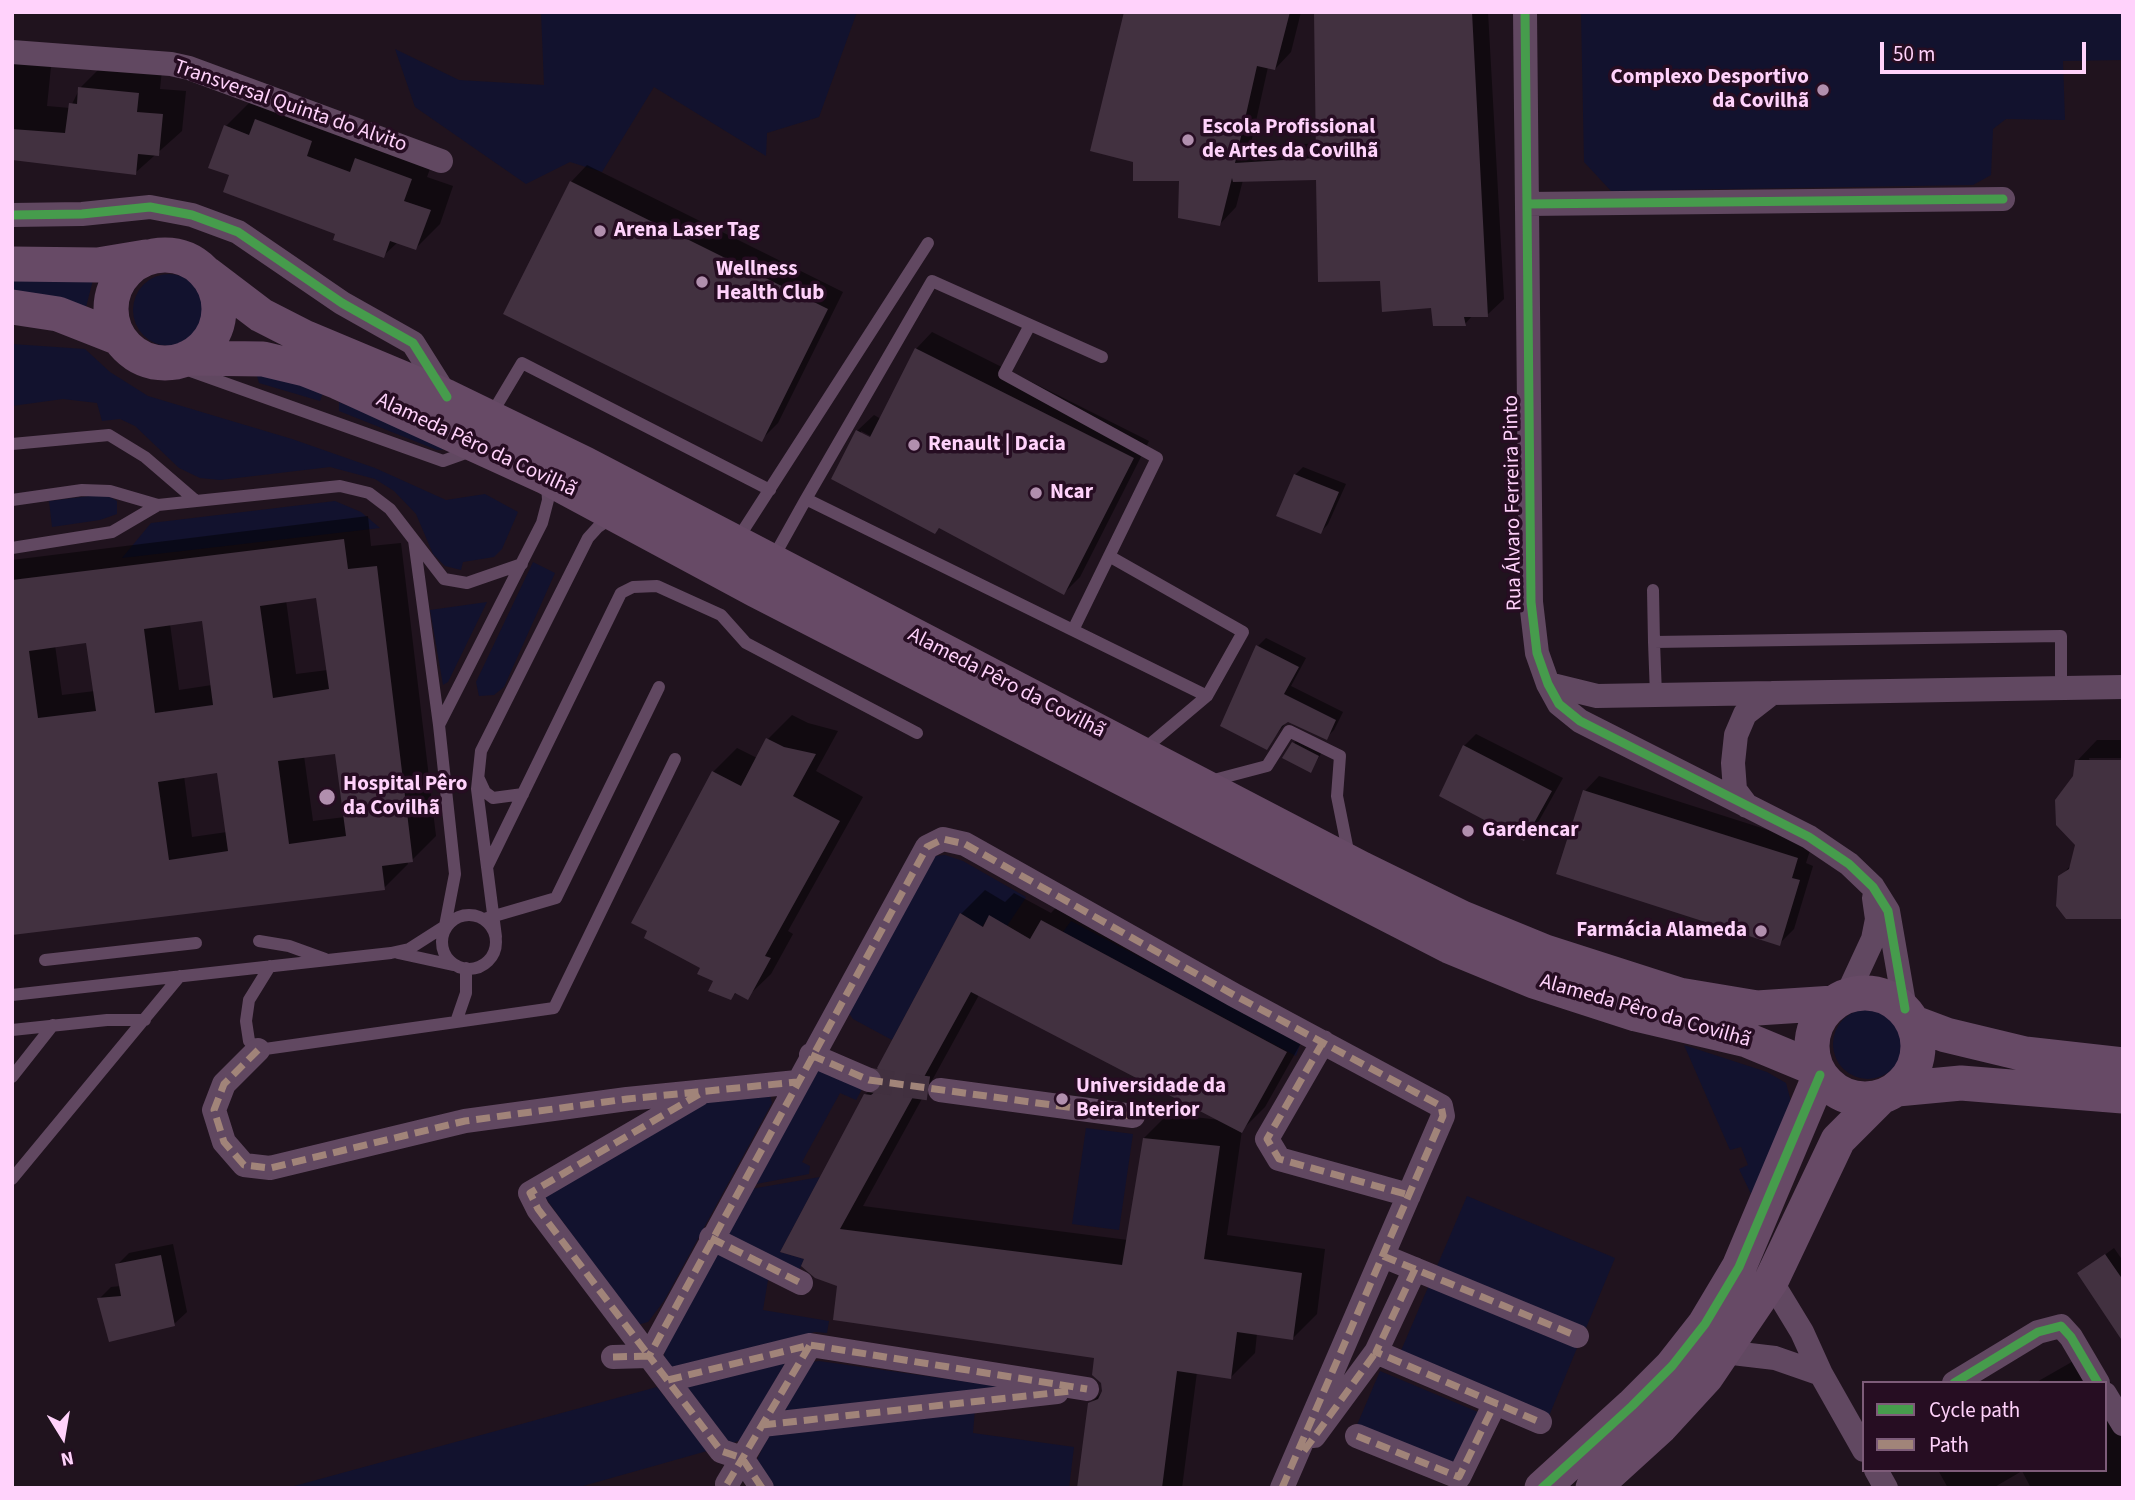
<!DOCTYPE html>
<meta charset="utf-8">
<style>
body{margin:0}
#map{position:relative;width:2135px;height:1500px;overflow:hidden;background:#20131e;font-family:"Source Sans 3",sans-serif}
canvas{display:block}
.frame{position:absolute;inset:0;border:14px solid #ffd2fb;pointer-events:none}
.legend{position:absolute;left:1862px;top:1381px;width:245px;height:91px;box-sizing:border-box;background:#260d22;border:2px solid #7d5c79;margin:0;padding:9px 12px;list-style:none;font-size:21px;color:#ffd2fb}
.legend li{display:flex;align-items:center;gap:14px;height:35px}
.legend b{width:35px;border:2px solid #7d5c79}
.north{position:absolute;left:28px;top:1402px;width:70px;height:70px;-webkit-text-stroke:5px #260d22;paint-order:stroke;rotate:169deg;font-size:19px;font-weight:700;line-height:28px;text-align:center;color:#ffd2fb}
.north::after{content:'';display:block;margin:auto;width:24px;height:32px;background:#ffd2fb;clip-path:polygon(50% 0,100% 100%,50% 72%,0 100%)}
.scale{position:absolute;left:1880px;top:42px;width:206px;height:32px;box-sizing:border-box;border:4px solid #ffd2fb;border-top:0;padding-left:9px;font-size:21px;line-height:24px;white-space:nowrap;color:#ffd2fb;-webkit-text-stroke:5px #260d22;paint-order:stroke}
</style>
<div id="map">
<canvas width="2135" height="1500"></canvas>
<div class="frame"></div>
<ul class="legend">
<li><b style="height:9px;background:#469c4c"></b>Cycle path</li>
<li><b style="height:9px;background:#a18479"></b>Path</li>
</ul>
<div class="north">N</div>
<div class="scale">50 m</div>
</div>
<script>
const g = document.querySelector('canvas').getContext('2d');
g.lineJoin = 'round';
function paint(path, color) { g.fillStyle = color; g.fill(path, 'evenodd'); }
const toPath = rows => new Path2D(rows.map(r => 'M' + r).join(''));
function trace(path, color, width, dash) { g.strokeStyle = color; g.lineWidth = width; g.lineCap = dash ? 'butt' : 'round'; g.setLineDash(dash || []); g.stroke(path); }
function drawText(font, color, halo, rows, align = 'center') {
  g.font = font + ' "Source Sans 3",sans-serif'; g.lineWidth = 7; g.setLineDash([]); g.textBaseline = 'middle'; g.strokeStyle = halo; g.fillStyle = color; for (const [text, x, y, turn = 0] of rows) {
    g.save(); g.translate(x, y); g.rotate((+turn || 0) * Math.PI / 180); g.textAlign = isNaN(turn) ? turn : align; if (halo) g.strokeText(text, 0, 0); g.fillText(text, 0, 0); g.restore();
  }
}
paint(toPath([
 [541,12,857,12,819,117,767,133,766,156,654,87,602,172,570,162,526,184,415,107,395,49,459,80,544,85],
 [1581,12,2123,12,2123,60,2063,61,2065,120,2006,119,1993,129,1991,175,1973,185,1611,191,1584,162],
 '133 310a36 36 0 1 1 72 0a36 36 0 1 1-72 0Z',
 [12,277,93,280,86,307,12,292],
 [12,344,85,349,110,372,148,396,292,439,375,468,446,500,485,494,518,512,502,549,494,557,463,562,461,570,445,566,433,554,416,514,394,491,375,479,330,467,220,480,200,478,179,468,135,426,120,419,102,421,97,403,63,399,12,406],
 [261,374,324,390,320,401,259,383,257,376],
 [339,402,456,449,437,450,339,411],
 [105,494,117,501,117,514,100,520,52,527,49,501],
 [335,501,361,512,380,528,122,558,151,523],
 [533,562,555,573,504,687,494,695,479,696,476,682],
 [487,602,448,682,443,685,430,610],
 [945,855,963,861,1026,897,1025,899,1007,926,989,916,982,927,960,913,892,1040,853,1019,848,1012,935,856],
 [1071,921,1298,1040,1301,1042,1296,1056,1063,932],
 '1833 1044a35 35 0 1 1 70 0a35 35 0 1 1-70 0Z',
 [1684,1045,1767,1072,1786,1083,1794,1113,1762,1217,1739,1169,1748,1165,1741,1147,1730,1150],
 [818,1070,862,1089,856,1100,840,1093,802,1162,810,1166,809,1174,756,1184],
 [770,1095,772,1103,664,1301,648,1322,637,1325,542,1193,706,1100],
 [1086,1128,1133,1134,1119,1230,1072,1224],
 [820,1177,780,1252,804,1259,798,1273,727,1237,751,1189],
 [1467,1196,1615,1258,1586,1328,1437,1266],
 [717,1254,769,1274,763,1310,829,1321,827,1333,815,1332,668,1370,664,1355,666,1345],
 [1429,1285,1577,1348,1549,1416,1400,1353],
 [792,1351,741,1440,733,1443,722,1442,672,1382],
 [819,1361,1005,1387,781,1411,811,1362],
 [1380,1371,1478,1412,1455,1466,1357,1425],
 [657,1387,707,1451,576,1488,287,1488],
 [975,1409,973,1433,1074,1447,1069,1488,773,1488,756,1462,769,1434]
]), '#12122e');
paint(toPath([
 [1126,12,1301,12,1291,52,1275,69,1268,67,1250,148,1318,143,1315,12,1488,12,1504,299,1487,315,1473,315,1465,324,1382,279,1318,178,1243,180,1236,207,1220,224,1181,179],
 [12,54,52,57,47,106,70,108,80,88,104,64,162,70,160,89,186,91,182,131,135,173,12,159],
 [250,102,435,155,427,177,453,186,440,224,416,248,398,242,383,256,231,174,226,126],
 [587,165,843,292,778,423,761,440,571,182],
 [932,332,1149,441,1080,577,1064,593,940,527,935,532,833,478,857,431,874,415,881,419,916,349],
 [861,431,878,440,877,443,861,435],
 [1303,467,1346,484,1328,524,1321,532,1295,475],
 [368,516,371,546,401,543,436,836,412,860,407,861,408,864,384,888,12,933,12,560],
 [318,596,328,670,296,674,286,600],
 [204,619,212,685,179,690,170,624],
 [88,641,95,691,62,695,55,645],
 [336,752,345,817,313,821,304,756],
 [218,771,227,832,192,837,184,776],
 [1266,638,1306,658,1291,686,1343,712,1334,730,1326,738,1288,720,1266,748,1258,646],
 [792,715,808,723,838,731,816,771,863,797,788,931,793,934,771,974,747,997,737,992,731,998,703,967,713,772,737,748,757,758,768,739],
 [1476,734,1563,778,1536,826,1524,839,1464,746],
 [1297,740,1322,752,1311,771,1294,743],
 [2097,740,2123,740,2123,758,2089,758,2123,918,2060,877,2071,865,2077,844,2077,761],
 [1599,776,1812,844,1806,863,1813,866,1794,929,1779,944,1585,791],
 [985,890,1005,902,1014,893,1051,913,1066,897,1310,1027,1265,1107,1242,1130,1227,1235,1325,1249,1317,1314,1293,1338,1257,1333,1255,1353,1231,1377,1197,1372,1182,1488,1079,1488,1090,1404,1103,1391,1096,1356,816,1277,865,1095,884,1076,961,914],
 [979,995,1220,1120,1168,1114,1144,1138,1128,1240,863,1206],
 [173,1244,187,1312,174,1324,99,1299,111,1287,121,1286,117,1265,129,1253],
 [2114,1248,2123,1261,2123,1333,2079,1274],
 [2091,1351,2123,1403,2123,1488,2031,1488,2022,1471,1993,1488,1948,1488,1938,1470,2105,1470,2105,1383,2035,1383]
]), '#0007');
paint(toPath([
 [1124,12,1290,12,1275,70,1257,66,1235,163,1316,158,1314,12,1472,12,1488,317,1464,317,1466,326,1433,326,1431,308,1382,312,1380,281,1318,282,1316,180,1233,182,1232,178,1220,226,1178,218,1179,181,1133,181,1133,162,1090,151],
 [78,87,139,93,137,112,163,114,159,156,138,154,136,175,12,160,12,129,65,133,69,103,77,104],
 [255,119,312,141,307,156,350,172,355,158,412,179,404,201,431,210,416,250,390,241,384,258,333,240,335,234,223,192,229,175,208,168,224,125,249,135],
 [570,181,828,309,762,442,503,314],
 [915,348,1134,458,1064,595,939,528,935,534,831,479,856,430,870,437],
 [1294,474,1339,492,1321,534,1276,516],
 [344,539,348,569,377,566,413,862,382,866,385,890,12,935,12,580],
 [316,598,329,689,273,698,260,606],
 [202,621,213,705,155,713,144,629],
 [86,643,96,711,38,718,29,651],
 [335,754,346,836,289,844,278,761],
 [217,773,228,851,169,860,158,782],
 [1256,645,1299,667,1284,694,1336,720,1327,740,1288,722,1282,726,1267,750,1220,726],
 [766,738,784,747,816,754,793,796,840,821,765,956,771,958,748,1000,735,993,731,1000,708,991,713,981,697,974,700,968,644,938,647,931,631,923,712,771,741,786],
 [1292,742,1319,756,1311,773,1282,758],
 [1463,745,1552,791,1524,841,1439,796],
 [2075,760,2123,760,2123,919,2066,919,2056,906,2058,876,2069,869,2075,845,2056,825,2055,800,2073,776],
 [1583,790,1798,858,1792,878,1800,880,1780,946,1556,874],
 [960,913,983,927,989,915,1030,939,1041,920,1287,1052,1242,1133,971,992,840,1229,1122,1265,1143,1138,1220,1146,1204,1259,1302,1273,1293,1340,1237,1332,1231,1379,1177,1371,1162,1488,1077,1488,1088,1403,1098,1399,1102,1391,1101,1383,1092,1375,1094,1358,833,1320,837,1286,815,1278,801,1266,804,1259,780,1252,864,1094,871,1095,882,1086,884,1078,877,1068],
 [2105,1254,2123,1280,2123,1342,2077,1273],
 [161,1255,175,1326,109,1342,97,1298,121,1296,115,1264]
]), '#423140');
trace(toPath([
 [869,1080,940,1090]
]), '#41303f', 24, [24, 12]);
trace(toPath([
 [1030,325,1004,374,1157,458,1074,628],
 [1102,357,932,281,806,499,1207,696],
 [188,370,443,461,471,451],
 [491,415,522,363,770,490],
 [12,444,109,435,145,457,195,500],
 [12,500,82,490,110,491,158,505,340,486,369,493,390,509,444,579,467,583,522,564],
 [414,540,439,725],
 [737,540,928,243],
 [12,548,112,532,158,505],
 [1109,556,1243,632,1207,696,1143,750],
 [772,560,806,499],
 [1653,590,1654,642],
 [1656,695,1654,642,2061,636,2061,688],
 [479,779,485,792,493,798,523,794],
 [1210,781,1267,766,1289,731,1340,756,1337,796,1349,856],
 [488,865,621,593,633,587,657,586,721,615,746,643,917,733],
 '442 942a27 27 0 1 1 54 0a27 27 0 1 1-54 0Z',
 [484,919,556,898,659,687],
 [496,937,477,789,481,751,588,538,598,527,611,518],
 [259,941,289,946,325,959],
 [398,953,453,965],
 [45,960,196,943],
 [270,966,249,1000,246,1021,249,1041,258,1050,456,1022,466,993,466,968],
 [12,995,391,953,409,949,445,926,455,874,439,725,542,523,548,500,547,484],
 [456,1022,554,1008,675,759],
 [12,1030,107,1020,145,1020],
 [12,1077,53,1025],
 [12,1179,180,976]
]), '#614861', 12);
trace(toPath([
 [1525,12,1531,602,1537,653,1548,684,1559,704,1580,721,1809,837,1849,864,1873,887,1888,911,1905,1009],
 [12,52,171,64,189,68,441,161],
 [1527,204,2003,199],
 [12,215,82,214,150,207,192,215,238,232,342,303,413,343,447,397],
 [1548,684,1597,696,2123,687],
 [1747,806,1735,790,1733,763,1736,735,1745,714,1772,693],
 [1847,995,1873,939,1877,919,1874,898],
 [1323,1042,1267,1139,1279,1159,1409,1195],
 [258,1050,224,1084,214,1110,224,1142,244,1165,270,1168,465,1121,627,1099,797,1082],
 [811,1055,869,1080],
 [940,1090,1133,1116],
 [711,1238,801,1283],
 [1383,1256,1577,1336],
 [1415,1269,1376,1352,1540,1422],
 [1771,1281,1802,1332,1821,1374,1864,1450],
 [1724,1352,1775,1358,1821,1374],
 [613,1357,649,1356,538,1209,530,1193,698,1095],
 [668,1380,810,1345,1087,1389],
 [1954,1383,2038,1332,2061,1326,2071,1337,2098,1383],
 [2105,1394,2123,1424],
 [762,1425,1057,1392],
 [1314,1436,1376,1352],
 [1357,1436,1459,1477,1495,1403],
 [1876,1470,1886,1488],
 [727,1484,810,1345],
 [762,1488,742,1458,721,1451,649,1356,927,847,943,839,965,844,1234,995,1441,1106,1443,1116,1282,1488]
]), '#614861', 24);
trace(toPath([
 '111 309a54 54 0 1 1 108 0a54 54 0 1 1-108 0Z',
 [12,264,98,265,146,257],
 [207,274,261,315,306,338,447,397,585,464,1362,869,1462,918,1545,952,1679,995,1757,1008,1834,1003],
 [12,307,58,314,119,338],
 [187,358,263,359,305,369,338,382,546,477,756,590,1449,946,1534,981,1636,1014,1747,1040,1817,1069],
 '1812 1046a53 53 0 1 1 106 0a53 53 0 1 1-106 0Z',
 [1914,1023,1946,1035,2025,1054,2123,1065],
 [1897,1089,1961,1083,2123,1096],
 [1542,1488,1632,1406,1672,1366,1705,1324,1739,1267,1820,1075],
 [1593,1488,1661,1426,1706,1377,1771,1281,1838,1140,1880,1098]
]), '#674a66', 35);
trace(toPath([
 [1323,1042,1267,1139,1279,1159,1409,1195],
 [258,1050,224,1084,214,1110,224,1142,244,1165,270,1168,465,1121,627,1099,797,1082],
 [811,1055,869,1080,1133,1116],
 [711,1238,801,1283],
 [1383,1256,1577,1336],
 [1415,1269,1376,1352,1540,1422],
 [613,1357,649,1356,538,1209,530,1193,701,1093],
 [668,1380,810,1345,1087,1389],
 [762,1425,1071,1391],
 [1357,1436,1459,1477,1495,1403],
 [1304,1451,1376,1352],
 [727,1484,810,1345],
 [762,1488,742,1458,721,1451,649,1356,927,847,943,839,965,844,1234,995,1441,1106,1443,1116,1282,1488]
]), '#a18479', 7, [14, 7]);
trace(toPath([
 [1525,12,1531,602,1537,653,1548,684,1559,704,1580,721,1809,837,1849,864,1873,887,1888,911,1905,1009],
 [1527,204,2003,199],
 [12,215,82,214,150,207,192,215,238,232,342,303,413,343,447,397],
 [1954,1383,2038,1332,2061,1326,2071,1337,2098,1383],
 [1542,1488,1632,1406,1672,1366,1705,1324,1739,1267,1820,1075]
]), '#469c4c', 9);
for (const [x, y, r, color] of [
 [1823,90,7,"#b18fae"],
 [1188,140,7,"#b18fae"],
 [600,231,7,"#b18fae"],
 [702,282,7,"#b18fae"],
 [914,445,7,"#b18fae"],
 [1036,493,7,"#b18fae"],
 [327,797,9,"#b18fae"],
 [1468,831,7,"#b18fae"],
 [1761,931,7,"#b18fae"],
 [1062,1099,7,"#b18fae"]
]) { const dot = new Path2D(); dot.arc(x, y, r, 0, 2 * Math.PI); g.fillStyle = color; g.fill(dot); trace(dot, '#260d22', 2.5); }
drawText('bold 21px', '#ffd2fb', '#260d22', [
 ["Complexo Desportivo",1809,78,"right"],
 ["da Covilhã",1809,102,"right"],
 ["Escola Profissional",1202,128],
 ["de Artes da Covilhã",1202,152],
 ["Arena Laser Tag",614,231],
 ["Wellness",716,270],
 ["Health Club",716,294],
 ["Renault | Dacia",928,445],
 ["Ncar",1050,493],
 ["Hospital Pêro",343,785],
 ["da Covilhã",343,809],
 ["Gardencar",1482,831],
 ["Farmácia Alameda",1747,931,"right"],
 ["Universidade da",1076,1087],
 ["Beira Interior",1076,1111]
], 'left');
drawText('21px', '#ffd2fb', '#260d22', [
 ["Transversal Quinta do Alvito",290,107,19],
 ["Alameda Pêro da Covilhã",476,446,25],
 ["Rua Álvaro Ferreira Pinto",1514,503,-91],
 ["Alameda Pêro da Covilhã",1006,684,27],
 ["Alameda Pêro da Covilhã",1645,1012,16]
]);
</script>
